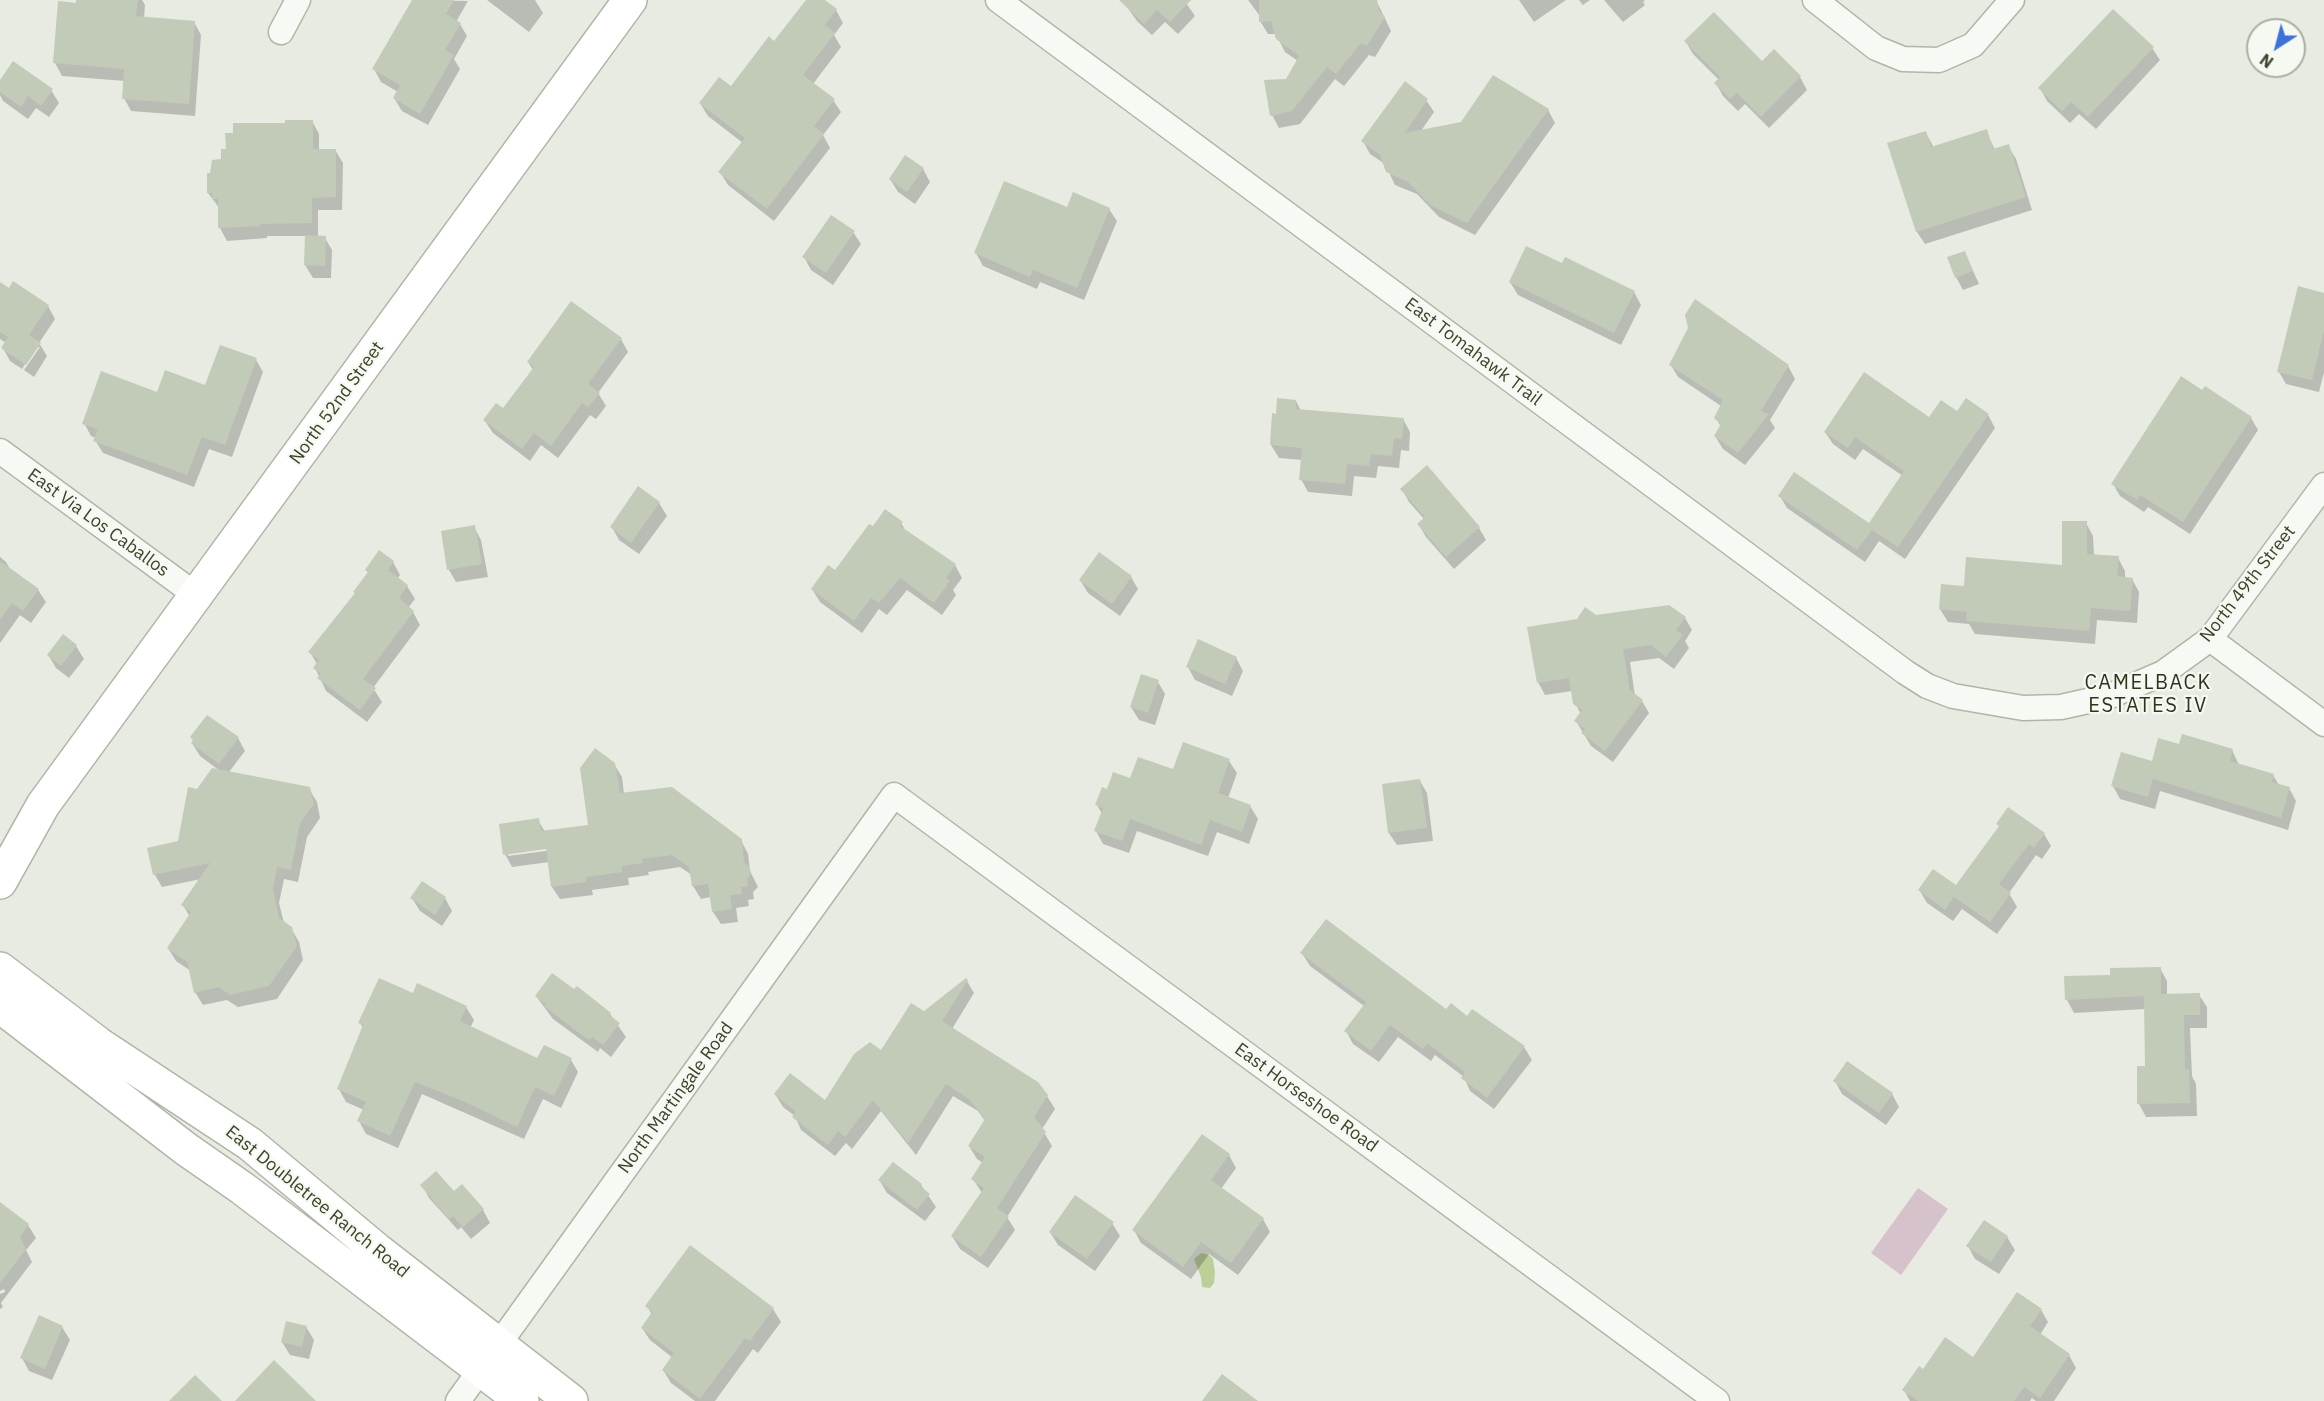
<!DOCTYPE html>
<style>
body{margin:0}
#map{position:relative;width:2324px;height:1401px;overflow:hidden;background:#e7ebe2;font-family:"IBM Plex Sans",sans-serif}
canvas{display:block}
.north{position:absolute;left:2246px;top:18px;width:60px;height:60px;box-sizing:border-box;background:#f6f8f2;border:2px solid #aab0a1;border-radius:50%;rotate:216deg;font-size:16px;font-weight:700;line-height:24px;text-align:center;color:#384528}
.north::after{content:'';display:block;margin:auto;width:21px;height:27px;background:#3b72dc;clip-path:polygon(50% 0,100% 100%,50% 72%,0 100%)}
</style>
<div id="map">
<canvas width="2324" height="1401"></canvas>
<div class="north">N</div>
</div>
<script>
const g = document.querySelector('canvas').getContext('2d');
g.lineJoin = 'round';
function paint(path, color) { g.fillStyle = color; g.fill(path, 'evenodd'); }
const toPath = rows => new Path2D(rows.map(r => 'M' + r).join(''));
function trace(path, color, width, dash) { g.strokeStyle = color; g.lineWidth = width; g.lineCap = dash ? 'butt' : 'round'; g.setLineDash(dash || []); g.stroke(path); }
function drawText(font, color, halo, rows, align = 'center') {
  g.font = font + ' "IBM Plex Sans",sans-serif'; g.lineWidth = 4.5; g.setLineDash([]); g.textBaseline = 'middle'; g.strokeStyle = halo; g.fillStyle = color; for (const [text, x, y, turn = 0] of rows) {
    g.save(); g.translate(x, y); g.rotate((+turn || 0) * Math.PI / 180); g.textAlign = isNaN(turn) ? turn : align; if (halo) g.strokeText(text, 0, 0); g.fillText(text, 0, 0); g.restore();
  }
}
paint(toPath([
 [1918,1188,1948,1209,1901,1275,1871,1253]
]), '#d6c2cb');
paint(toPath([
 [1201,1253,1209,1255,1213,1259,1215,1273,1214,1283,1210,1288,1202,1287,1201,1277,1194,1259]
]), '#bdcf99');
paint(toPath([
 [100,0,142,0,145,5,144,18,194,22,201,35,195,116,131,111,124,98,125,81,62,76,55,63],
 [413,0,468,1,456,22,460,24,467,36,454,59,460,69,428,125,402,111,394,98,398,92,381,82,374,69],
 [487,0,535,0,543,13,529,32],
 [808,0,822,0,836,10,843,23,834,35,841,47,813,84,833,100,841,112,823,135,830,148,774,221,728,185,720,172,743,143,708,116,700,103,732,88,775,43],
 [1122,0,1184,0,1195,16,1178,34,1165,22,1152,35,1137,21],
 [1248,0,1376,0,1391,31,1375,57,1369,55,1344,86,1335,79,1300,124,1279,128,1272,115,1287,80,1298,61,1285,52,1276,34,1268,34,1260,21,1260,16],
 [1519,0,1566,0,1534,22],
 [1579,0,1590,0,1583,5],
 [1604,0,1645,0,1643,2,1645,5,1623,22],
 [1686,42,1762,63,1774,51,1800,77,1807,90,1769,128,1745,104,1738,111,1723,96,1716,83,1719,80,1693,54],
 [2152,48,2160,60,2096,129,2079,114,2070,123,2047,101,2040,88],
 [0,83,51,90,59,103,49,117,36,108,28,119,3,101,0,95],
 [1426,100,1434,112,1421,131,1548,110,1555,123,1475,235,1439,217,1417,194,1395,185,1385,164,1370,154,1363,141],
 [312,121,319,134,319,151,335,150,343,163,342,210,318,210,318,237,325,238,332,250,331,278,313,278,305,265,306,236,267,236,267,238,227,241,220,228,220,209,208,193,212,175,227,150,286,125],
 [1986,131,1995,150,2008,146,2016,159,2032,210,1925,244,1917,232,1926,133,1934,148],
 [923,169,930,182,915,204,898,192,890,179],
 [1067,209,1109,209,1117,221,1084,300,1040,282,1037,289,983,266,976,253],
 [853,232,861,244,833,285,811,270,804,257],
 [1965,253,1979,284,1963,290,1956,277],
 [1562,265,1634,292,1641,305,1621,345,1518,295,1510,282],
 [0,284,48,306,55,319,39,343,47,356,34,377,24,370,40,347,36,347,22,369,10,361,3,348,6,343,0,339],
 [2324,294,2324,372,2319,392,2286,384,2279,372],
 [1690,328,1788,366,1795,379,1770,420,1775,428,1745,465,1723,449,1715,436,1721,427,1716,418,1721,406,1678,377,1671,365],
 [621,339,628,352,598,393,606,406,596,419,590,415,558,458,541,445,530,461,493,433,485,421,504,410,533,370,528,362],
 [256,360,263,372,232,457,209,449,194,487,103,453,95,440,96,438,91,436,84,423,157,394,206,387],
 [2203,392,2251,418,2258,430,2190,534,2148,507,2144,512,2120,496,2113,484],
 [1296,401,1301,411,1403,419,1410,432,1409,451,1401,450,1399,468,1378,466,1376,478,1354,476,1352,496,1308,492,1301,479,1302,460,1279,458,1271,445,1277,415],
 [1958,413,1988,415,1995,428,1905,559,1879,541,1865,562,1787,508,1780,496,1869,525,1903,476,1863,449,1855,460,1833,444,1825,432,1930,419],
 [1402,489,1479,528,1486,540,1454,569,1426,537,1419,525,1425,520,1409,502],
 [659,503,667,516,639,554,619,540,612,527],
 [901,523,907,533,955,565,962,578,953,590,956,595,942,615,907,590,887,615,879,609,862,633,820,602,812,589,835,572,873,528],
 [2086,523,2093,536,2094,556,2118,558,2125,571,2125,578,2132,579,2139,592,2137,623,2097,620,2095,644,1975,634,1969,624,1948,622,1940,609,2064,567],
 [474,527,481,540,488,577,456,582,449,570],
 [0,557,6,562,11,571,38,590,46,602,31,623,20,615,0,643],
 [393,562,400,575,397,579,407,586,415,599,408,608,413,612,420,625,373,688,382,702,367,722,326,691,315,668,317,664,310,652,356,594,354,592,368,573,366,570],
 [1131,577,1138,589,1120,616,1088,593,1080,580],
 [1596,617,1685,618,1692,630,1685,641,1689,648,1674,669,1659,658,1630,662,1635,696,1642,701,1649,713,1613,762,1591,746,1576,721,1581,714,1575,703,1572,691,1545,695,1538,682],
 [76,646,84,659,69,678,56,668,49,656],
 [1236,658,1243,671,1232,696,1195,680,1188,667],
 [1158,682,1165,694,1155,725,1139,720,1131,707],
 [238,738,245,751,229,772,309,789,317,802,320,818,307,837,298,882,284,879,279,903,284,923,291,928,299,942,303,960,277,999,238,1007,227,1000,203,1005,195,992,191,971,176,961,168,948,190,917,183,905,201,879,162,887,155,875,149,849,179,842,198,791,220,771,200,756,192,743],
 [2180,746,2232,750,2239,765,2273,775,2279,785,2289,788,2296,801,2288,830,2160,791,2155,809,2120,799,2113,786],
 [1229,761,1237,773,1228,798,1250,806,1258,819,1249,844,1217,832,1208,856,1137,831,1129,853,1103,844,1096,831,1102,814,1097,805,1108,791,1131,780],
 [614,764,622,777,624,794,741,840,748,854,750,871,758,887,753,892,754,899,748,900,749,906,736,908,738,922,721,924,713,912,711,897,701,899,693,886,692,875,680,867,648,872,649,875,628,878,629,885,592,890,593,895,560,899,552,887,549,862,512,867,505,854,538,820,545,832,590,826],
 [553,847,553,850,508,856,508,853],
 [1420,781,1427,793,1433,841,1397,845,1389,833],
 [2044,834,2051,846,2042,859,2036,855,2009,893,2017,907,1997,934,1962,909,1953,921,1927,903,1920,891,1956,887],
 [412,898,445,898,452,911,442,926,420,911],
 [1302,953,1446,1011,1468,1018,1473,1011,1524,1047,1532,1060,1494,1109,1470,1091,1464,1077,1435,1055,1431,1061,1398,1037,1379,1062,1353,1044,1346,1031,1364,1006,1310,966],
 [2160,968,2167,981,2167,995,2199,995,2207,1007,2207,1028,2190,1028,2192,1076,2196,1084,2197,1116,2146,1117,2139,1104,2146,1068,2145,1009,2074,1013,2067,1000,2112,977],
 [967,981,974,993,952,1029,1047,1096,1055,1109,1042,1129,1052,1146,1007,1217,1015,1230,988,1268,960,1249,952,1236,982,1193,973,1179,983,1163,977,1159,969,1146,985,1121,978,1111,953,1096,916,1155,881,1111,852,1149,846,1143,835,1156,801,1130,795,1116,783,1107,775,1094,825,1102,924,1013],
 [413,995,466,1007,474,1020,470,1028,538,1060,571,1060,578,1072,561,1108,543,1099,524,1139,422,1094,398,1148,366,1134,359,1121,364,1110,346,1102,339,1089,363,1028,360,1023],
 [536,996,610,1014,626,1037,611,1057,600,1048,598,1052,553,1019],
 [1835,1081,1892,1094,1899,1107,1886,1125,1842,1094],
 [1229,1155,1236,1168,1221,1189,1263,1219,1270,1232,1238,1275,1209,1254,1191,1279,1141,1243,1134,1230],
 [880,1181,921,1185,936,1207,925,1221,887,1193],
 [422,1185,454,1193,462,1186,483,1210,490,1223,471,1239,461,1227,458,1230,429,1198],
 [0,1205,28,1225,36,1238,26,1250,32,1262,1,1303,3,1307,0,1309,0,1294,5,1292,4,1289,0,1291],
 [1112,1223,1120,1236,1095,1271,1058,1245,1050,1232],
 [2007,1237,2015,1250,1999,1274,1975,1259,1968,1246],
 [690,1248,773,1309,781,1322,758,1353,753,1349,715,1401,695,1401,671,1383,663,1370,673,1358,650,1340,642,1328,652,1315,647,1306],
 [2041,1310,2048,1322,2040,1335,2069,1355,2076,1368,2054,1401,2036,1401,2032,1398,2030,1401,1910,1401,1904,1390,1924,1371,1973,1359],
 [62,1327,70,1340,52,1380,29,1371,22,1358],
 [306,1327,314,1340,309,1359,290,1355,282,1342]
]), '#0003');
paint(toPath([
 [76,0,138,0,136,16,195,21,189,104,122,99,124,69,53,63,58,1,76,3],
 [412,0,454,0,446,14,461,23,445,50,454,55,420,114,393,98,400,85,372,69],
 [806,0,825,0,837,9,825,25,835,33,803,75,835,99,814,126,824,134,767,209,718,172,745,138,699,103,719,77,731,86,769,36,774,41],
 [1119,0,1191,0,1170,22,1157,10,1144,24],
 [1259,0,1377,0,1379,11,1385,17,1367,46,1361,43,1336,74,1327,67,1292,111,1270,116,1264,80,1286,79,1299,56,1276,39,1271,21,1259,22],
 [2113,9,2154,47,2088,117,2071,102,2062,111,2038,88],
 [1714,12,1762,61,1774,49,1801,76,1761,117,1737,93,1730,99,1714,83,1720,77,1684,41],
 [13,61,53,89,41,106,28,96,21,107,0,92,0,80],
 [1493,75,1549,109,1467,223,1430,205,1408,182,1386,172,1380,155,1361,141,1405,81,1428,99,1405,133,1461,122],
 [285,120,313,120,313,149,336,149,336,197,312,198,312,223,260,224,260,226,218,228,218,199,212,199,212,193,207,193,207,173,210,173,212,160,221,159,221,149,226,149,225,133,233,133,233,123,285,123],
 [1987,129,1993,149,2009,144,2026,197,1916,232,1887,143,1926,131,1931,147],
 [905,155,924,168,907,192,889,179],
 [1004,181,1067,207,1073,192,1110,208,1077,288,1033,270,1030,277,974,253],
 [831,215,855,231,826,273,802,257],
 [305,235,326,236,325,266,304,265],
 [1526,246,1562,263,1565,257,1635,291,1614,333,1509,282],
 [1965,251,1973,271,1955,278,1947,257],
 [13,281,49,305,29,335,41,343,26,365,1,348,8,337,0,332,0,282,9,288],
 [2298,286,2324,293,2324,331,2312,380,2277,372],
 [1695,299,1789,365,1761,411,1769,414,1738,453,1714,436,1721,424,1714,418,1723,400,1669,365,1688,328,1685,315],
 [571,301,622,338,588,384,600,393,588,407,582,403,551,446,534,433,522,449,483,420,496,403,503,408,534,367,527,362],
 [220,345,257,358,225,445,202,437,187,475,93,441,98,429,82,424,101,371,157,392,165,370,205,385],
 [1864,372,1929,417,1941,400,1957,411,1966,398,1989,414,1898,547,1872,530,1857,550,1778,496,1794,472,1869,523,1904,471,1855,437,1848,448,1824,432],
 [2181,376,2202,390,2205,386,2252,417,2183,522,2140,495,2137,500,2111,484],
 [1277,398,1296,400,1296,409,1404,418,1402,439,1394,438,1392,456,1371,454,1369,466,1347,464,1345,484,1299,480,1302,448,1270,445,1272,413,1276,414],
 [1427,465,1480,527,1446,557,1417,524,1425,517,1400,489],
 [638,486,660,502,631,543,610,527],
 [885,509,903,522,900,526,956,564,946,578,950,581,934,603,900,578,879,603,871,598,854,621,811,589,828,565,835,570,869,524,873,526],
 [2062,521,2087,521,2087,554,2119,556,2117,576,2133,578,2130,611,2091,608,2089,631,1966,621,1967,612,1939,609,1941,584,1964,586,1966,557,2062,565],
 [475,525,482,564,447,570,441,531],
 [379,550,394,561,388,570,408,585,399,598,414,611,363,679,376,688,360,710,317,678,321,674,313,668,319,660,308,652,355,593,353,592,368,572,365,570],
 [1099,552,1132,576,1112,604,1079,580],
 [0,561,39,589,23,611,12,603,0,620],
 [1669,605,1686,617,1676,630,1683,635,1666,657,1651,645,1623,649,1630,690,1643,700,1605,751,1581,733,1585,729,1574,721,1582,710,1573,704,1569,678,1537,683,1527,627,1577,619,1585,607,1596,615],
 [63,634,77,645,61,666,47,655],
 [1198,639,1237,657,1225,684,1186,667],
 [1141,674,1159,680,1148,713,1130,707],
 [207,715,239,737,219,764,191,743,193,740,190,737],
 [2182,734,2233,749,2230,761,2274,774,2272,782,2290,787,2281,818,2153,779,2148,797,2111,786,2121,752,2152,761,2158,738,2179,744],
 [1183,742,1230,759,1218,793,1251,805,1242,832,1210,820,1201,845,1130,819,1122,841,1094,831,1103,808,1095,805,1102,787,1107,789,1113,772,1130,778,1138,757,1173,769],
 [595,748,615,763,620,793,672,787,742,839,744,862,749,866,751,873,747,879,748,886,741,887,742,894,730,895,732,909,712,912,708,884,692,886,689,867,672,855,642,859,643,863,622,866,622,872,586,877,586,882,551,887,546,849,503,855,499,824,539,818,541,831,588,825,580,768],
 [212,768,310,787,314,804,300,823,291,870,277,867,273,889,279,918,292,927,297,946,269,986,230,995,219,987,194,993,187,962,167,948,191,912,181,905,210,863,153,875,147,848,178,841,188,787,197,789],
 [1420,779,1427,828,1388,833,1382,784],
 [2008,807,2045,833,2034,848,2029,844,1999,884,2011,893,1990,922,1954,897,1945,910,1918,890,1933,869,1956,885,1999,826,1996,824],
 [422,881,446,897,435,915,410,898],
 [1326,919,1446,1009,1451,1003,1467,1016,1472,1009,1525,1046,1487,1098,1461,1078,1465,1072,1427,1043,1423,1049,1390,1025,1371,1051,1344,1031,1366,1002,1300,953],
 [2161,967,2161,994,2200,993,2200,1015,2184,1015,2185,1069,2189,1069,2190,1103,2137,1104,2137,1066,2145,1066,2144,996,2065,1000,2064,976,2110,975,2110,968],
 [552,973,574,989,577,986,611,1013,609,1015,620,1023,603,1045,592,1037,590,1040,583,1036,544,1006,546,1004,535,996],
 [379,978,413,993,417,983,467,1006,460,1021,537,1058,544,1045,572,1058,554,1096,535,1087,517,1127,463,1101,415,1082,390,1136,357,1121,366,1102,337,1089,363,1025,358,1023],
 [966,978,968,980,942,1021,1038,1082,1048,1095,1034,1117,1046,1132,997,1208,1009,1216,981,1257,951,1236,984,1188,971,1179,985,1157,968,1146,985,1119,969,1099,946,1084,908,1143,873,1100,845,1137,838,1131,828,1145,792,1117,796,1112,774,1094,790,1073,825,1100,854,1054,870,1042,881,1050,911,1003,924,1011],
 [1847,1061,1893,1093,1879,1113,1833,1081],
 [1202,1134,1230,1154,1211,1180,1264,1218,1231,1263,1201,1242,1183,1267,1132,1230],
 [893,1162,922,1184,920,1186,930,1194,917,1210,878,1180],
 [436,1171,454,1191,462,1184,484,1209,463,1227,453,1216,449,1219,420,1185],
 [1075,1195,1114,1222,1087,1259,1049,1232],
 [0,1202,29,1224,20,1237,26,1249,0,1283],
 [1984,1220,2008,1236,1991,1262,1966,1246],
 [690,1245,774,1308,750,1341,745,1338,700,1399,662,1370,674,1353,641,1328,652,1312,645,1306],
 [2017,1292,2042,1309,2030,1326,2070,1354,2040,1398,2024,1387,2014,1401,1918,1401,1902,1390,1919,1366,1923,1369,1945,1337,1973,1357],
 [39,1315,63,1326,45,1369,20,1358],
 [286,1321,307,1326,302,1347,281,1342],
 [274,1360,316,1401,235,1401],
 [1222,1374,1258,1401,1202,1401],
 [195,1375,222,1401,169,1401]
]), '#c2cab8');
const street = toPath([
 [998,0,1905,672,1927,686,1953,696,2023,708,2061,707,2110,696,2163,673,2210,639,2324,485],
 [1815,0,1876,48,1903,59,1939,60,1973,45,2012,0],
 [281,32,298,0],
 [0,451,196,595],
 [2210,639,2324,724],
 [458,1401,894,795,1717,1401]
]);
const secondary = toPath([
 [0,882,43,805,630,0],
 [0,969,100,1045,250,1144,377,1250,571,1401],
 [0,1006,186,1149,242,1188,522,1401]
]);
trace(street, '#afb6a6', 27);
trace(secondary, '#afb6a6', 36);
trace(street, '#f7f9f5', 24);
trace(secondary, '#fff', 33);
drawText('18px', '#384528', '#f6f8f2', [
 ["East Tomahawk Trail",1473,352,37],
 ["North 52nd Street",337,403,-54],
 ["East Via Los Caballos",98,523,36],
 ["North 49th Street",2248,584,-52],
 ["North Martingale Road",676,1098,-54],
 ["East Horseshoe Road",1306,1098,36],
 ["East Doubletree Ranch Road",317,1202,39]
]);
g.letterSpacing = '1.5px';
drawText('20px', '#29361a', '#f6f8f2', [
 ["CAMELBACK",2148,683],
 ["ESTATES IV",2148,706]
]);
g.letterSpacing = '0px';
</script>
